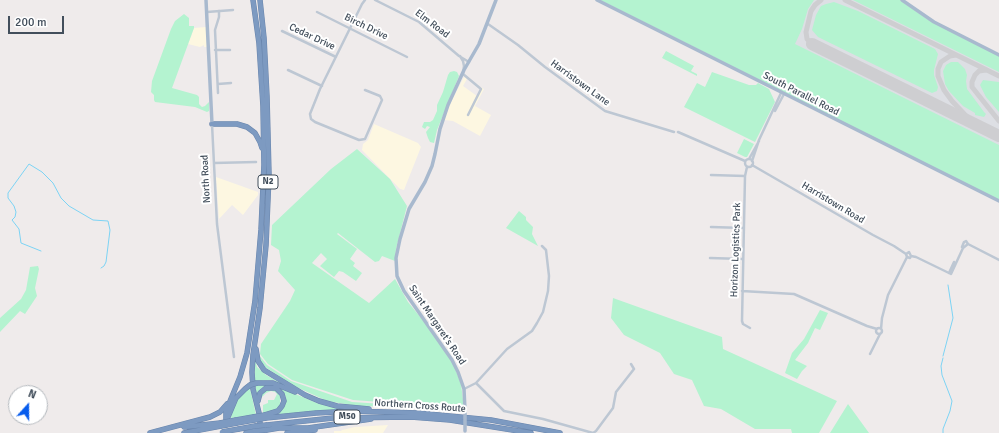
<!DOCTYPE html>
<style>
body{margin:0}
#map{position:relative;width:999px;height:433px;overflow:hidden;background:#efebeb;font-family:Signika,sans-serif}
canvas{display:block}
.north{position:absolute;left:8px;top:385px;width:40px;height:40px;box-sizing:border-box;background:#fff;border:1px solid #b3b8bd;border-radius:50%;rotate:21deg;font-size:11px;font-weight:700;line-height:16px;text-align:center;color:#424e5b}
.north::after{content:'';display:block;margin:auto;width:14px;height:18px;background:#075ced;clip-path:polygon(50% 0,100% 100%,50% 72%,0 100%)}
.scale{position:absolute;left:8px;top:16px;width:56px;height:18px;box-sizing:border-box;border:2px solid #424e5b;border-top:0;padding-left:5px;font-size:12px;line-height:14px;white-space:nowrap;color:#424e5b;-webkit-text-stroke:3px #fff;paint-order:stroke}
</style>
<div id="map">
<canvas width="999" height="433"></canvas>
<div class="north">N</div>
<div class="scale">200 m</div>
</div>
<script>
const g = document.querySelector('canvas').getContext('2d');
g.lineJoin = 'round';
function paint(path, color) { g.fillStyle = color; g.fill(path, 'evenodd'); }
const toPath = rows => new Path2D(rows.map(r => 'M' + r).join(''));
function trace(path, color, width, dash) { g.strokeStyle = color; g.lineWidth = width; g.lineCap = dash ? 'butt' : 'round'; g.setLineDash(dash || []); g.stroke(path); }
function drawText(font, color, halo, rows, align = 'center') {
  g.font = font + ' Signika,sans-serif'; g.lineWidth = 4; g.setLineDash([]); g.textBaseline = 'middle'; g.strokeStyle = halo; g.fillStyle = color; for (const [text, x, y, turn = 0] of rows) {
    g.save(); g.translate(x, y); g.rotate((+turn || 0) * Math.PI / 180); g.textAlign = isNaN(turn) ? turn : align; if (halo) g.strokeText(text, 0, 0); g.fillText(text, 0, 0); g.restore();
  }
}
paint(toPath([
 [206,27,207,47,204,47,204,45,200,47,188,44,194,28],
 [464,77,467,79,463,86,477,96,481,87,484,89,475,106,491,115,480,136,453,121,444,120,451,102],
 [374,124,418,143,421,147,404,190,400,189,362,150,363,144,368,140],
 [216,177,258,192,258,195,243,215,232,205,219,219],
 [388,425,383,433,334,433,334,431,341,431,342,430,355,427]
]), '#fdf7e1');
paint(toPath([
 [602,0,898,0,924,19,999,57,999,198]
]), '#dddfe4');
paint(toPath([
 [600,0,814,0,808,9,802,29,795,44,999,145,999,200],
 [853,0,900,0,927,19,999,55,999,72],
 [834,2,858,11,935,49,938,54,934,70,934,75,938,87,937,91,932,93,818,37,812,30,816,15,821,6,826,4],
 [184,14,189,18,189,26,194,26,194,28,172,88,197,95,199,97,199,104,202,107,205,106,209,102,209,111,207,112,195,107,155,102,154,100,154,95,151,92,152,81,171,29,175,21],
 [666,51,694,66,691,71,697,74,697,76,662,58],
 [951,62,958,62,965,69,967,75,966,81,967,89,984,112,986,114,984,117,975,115,975,113,963,106,949,91,945,84,943,71,946,65],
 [454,71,457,72,459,76,437,130,434,143,430,142,428,138,426,132,430,127,427,126,425,129,422,127,424,122,430,122,433,120,437,111,437,105,443,92,448,75,450,72],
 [712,72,749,85,756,85,758,83,769,89,775,102,755,142,684,107,697,83,705,87],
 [983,80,999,82,999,112,986,97,980,85],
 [744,139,754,144,747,157,745,157,737,153],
 [357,149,390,179,407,206,396,249,395,261,382,256,379,261,375,262,338,233,337,234,357,249,350,259,355,263,353,266,362,273,356,281,343,272,339,271,334,277,320,266,327,259,321,253,312,263,369,303,395,279,408,302,434,334,453,363,461,384,464,408,353,400,292,380,268,364,260,354,261,344,290,301,295,290,278,271,281,261,279,250,271,245,272,225,331,169],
 [519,211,526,217,526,220,533,227,532,234,538,246,506,228],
 [38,266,39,269,35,288,37,296,25,314,20,311,0,332,0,318,21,299,26,290,30,267],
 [613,298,722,337,723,349,837,401,819,433,792,433,791,429,755,429,721,409,704,406,692,380,674,374,660,353,624,335,611,318],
 [820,310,828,313,820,330,815,328,808,343,795,360,807,366,802,371,797,379,785,373,792,353,804,339],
 [259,355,267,365,291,381,352,402,462,409,463,412,398,407,357,406,327,401,292,385,265,367,259,359],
 [255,359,257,367,266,375,290,388,273,380,255,381],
 [269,383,317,403,335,408,348,410,325,410,278,415,286,403,286,398,284,393,277,388,270,386,262,388,257,395,255,385],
 [250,388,256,415,231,418,232,409,236,401,247,389],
 [268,389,273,389,280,395,280,405,277,410,263,413,263,405,268,403,268,400,274,400,277,394,275,392,271,391,266,393,260,399,261,395],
 [848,404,869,433,830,433]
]), '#b4f3d0');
trace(toPath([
 [41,251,21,243,19,229,12,220,15,217,16,212,14,206,8,198,8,193,29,164,42,172,53,183,61,198,69,206,93,220,108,221,110,230,106,262,104,266,101,268],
 [943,356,953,318,948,285],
 [943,358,941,366,942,375,952,401,950,411,943,429,943,433]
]), '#7cd3f4', 1);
trace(toPath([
 [845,0,999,76],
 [812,44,807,39,806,32,811,11,815,5,821,0],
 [956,55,950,56,941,62,938,69,938,76,944,90,952,101,969,119,977,125],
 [986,70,979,71,975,75,972,82,972,87,999,121]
]), '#ceced1', 5);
trace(toPath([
 [812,44,999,136]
]), '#ceced1', 12);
const highway = toPath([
 [212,124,237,124,247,127,255,133,260,142,262,148],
 [256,349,258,361,264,370,305,395,319,401,337,406,369,409],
 [257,383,273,383,295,392],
 [258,401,260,393,266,388,276,388,282,394,284,401,282,406,278,411,265,415],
 [228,417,236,398,245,389,250,385],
 [266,418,316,413,353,411,418,413,491,420,560,433],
 [236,420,253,417],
 [237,423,254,420],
 [226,425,226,411,240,377,247,353,255,301,261,230,264,165,263,106,259,43,253,0],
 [267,425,333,418,411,417,450,420,531,433],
 [184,427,220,423],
 [239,429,255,426],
 [267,430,279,428,308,428,371,419],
 [150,433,210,417,220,412,227,404],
 [184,433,221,426],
 [246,433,255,431],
 [259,433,260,423,259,413,253,389,252,372,253,355,260,308,266,245,269,175,267,97,264,38,260,0],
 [287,433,315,430]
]);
trace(highway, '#6985ac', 5.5);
trace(toPath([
 [375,0,419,22,459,56,469,62],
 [207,12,233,10],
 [317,12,407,57],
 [488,24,518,45,545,67,605,111,674,132],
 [282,31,336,57],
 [215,50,230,50],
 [460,56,463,61,464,66,463,74,481,89,468,115],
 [288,70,322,86],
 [218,84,231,83],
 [365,90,380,96,382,100,365,139,359,140,315,122,311,119,310,114,320,89,362,4,365,0],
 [218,93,215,30,219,17,219,11],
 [775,111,784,94],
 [212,124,217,224,234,357],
 [678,132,745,161],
 [749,159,759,141],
 '745 163a4 4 0 1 1 8 0a4 4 0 1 1-8 0Z',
 [752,161,759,140,781,93],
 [214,163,256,162],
 [752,165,873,235,894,246,906,254,907,257,910,258,911,256,916,257,951,274,963,248,968,244],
 [747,167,745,176,742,321,743,324,750,328],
 [711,175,745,176],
 [711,227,744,228],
 [962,247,964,242,966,241,968,244,999,260],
 [906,254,909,252,911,256],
 [710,258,743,259],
 [949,273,954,262],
 [742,291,794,294,867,326,877,329],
 '876 331a3 3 0 1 1 6 0a3 3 0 1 1-6 0Z',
 [881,329,882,318,888,295,907,257],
 [870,354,880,334],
 [476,383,504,411,543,419,593,433,596,431,613,408,616,392,634,369,631,364],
 [464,389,476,383,507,349,532,331,537,323,543,312,548,291,549,276,546,250,542,246]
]), '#bdc7d3', 2.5);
trace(toPath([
 [206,0,212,124],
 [597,0,999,201],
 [902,0,934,22,999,55],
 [465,410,464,389,458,372,452,360,404,291,397,276,396,258,400,239,409,209,425,182,432,166,435,154,440,129,448,105,464,70,479,44,496,0]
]), '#a8b9ce', 3.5);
trace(highway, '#7d9ac1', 4.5);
const highwayBridge = toPath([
 [250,385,257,383],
 [253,417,265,415],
 [254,420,266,418],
 [220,423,236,420],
 [221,426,237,423],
 [255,426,267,425],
 [255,431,267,430],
 [222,432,239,429]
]);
trace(highwayBridge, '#6985ac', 5.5, []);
trace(toPath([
 [465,410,465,431]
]), '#a8b9ce', 3.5);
trace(highwayBridge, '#7d9ac1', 4.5);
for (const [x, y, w] of [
 [268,182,20],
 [347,417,26]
]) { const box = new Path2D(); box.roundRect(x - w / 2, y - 7, w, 14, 3); g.fillStyle = '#fff'; g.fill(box); trace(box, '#424e5b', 1); }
drawText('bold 9px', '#424e5b', null, [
 ["N2",268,182],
 ["M50",347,417]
]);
drawText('10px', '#424e5b', '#fff', [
 ["Elm Road",432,24,37],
 ["Birch Drive",366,27,26],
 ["Cedar Drive",312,37,25],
 ["Harristown Lane",580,83,36],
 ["South Parallel Road",801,94,27],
 ["North Road",206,179,-93],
 ["Harristown Road",833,203,31],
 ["Horizon Logistics Park",736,250,-88],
 ["Saint Margaret's Road",437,325,56],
 ["Northern Cross Route",420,406,4]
]);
</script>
